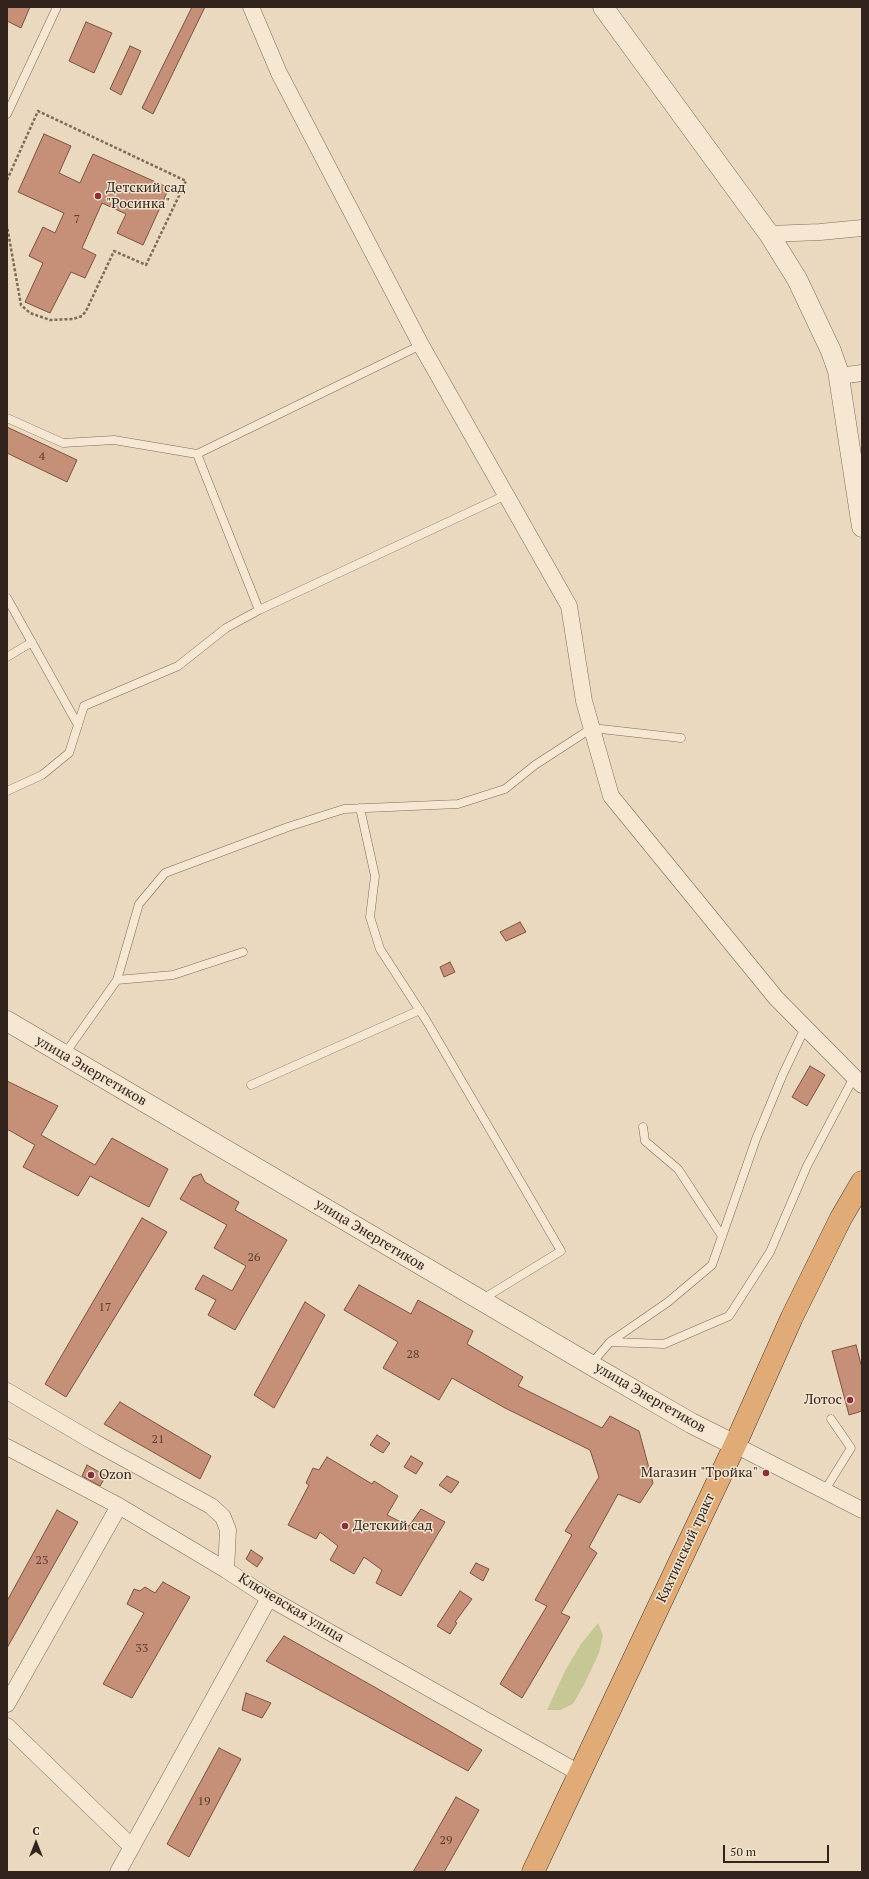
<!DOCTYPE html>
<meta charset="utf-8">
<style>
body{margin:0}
#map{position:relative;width:869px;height:1879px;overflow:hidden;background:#ead8bf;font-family:"PT Serif",serif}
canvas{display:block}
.frame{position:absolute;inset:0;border:8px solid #32241c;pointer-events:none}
.north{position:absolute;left:16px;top:1823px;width:40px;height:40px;-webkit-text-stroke:3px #f2e4ce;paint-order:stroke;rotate:0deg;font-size:11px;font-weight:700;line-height:16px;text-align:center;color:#32241c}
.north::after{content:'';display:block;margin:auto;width:14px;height:18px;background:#32241c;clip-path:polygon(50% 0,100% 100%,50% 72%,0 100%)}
.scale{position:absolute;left:723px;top:1845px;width:106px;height:18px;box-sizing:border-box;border:2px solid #32241c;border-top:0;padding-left:5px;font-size:12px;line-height:14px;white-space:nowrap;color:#32241c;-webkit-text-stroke:3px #f2e4ce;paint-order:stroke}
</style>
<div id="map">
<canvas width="869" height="1879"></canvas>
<div class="frame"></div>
<div class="north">С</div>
<div class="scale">50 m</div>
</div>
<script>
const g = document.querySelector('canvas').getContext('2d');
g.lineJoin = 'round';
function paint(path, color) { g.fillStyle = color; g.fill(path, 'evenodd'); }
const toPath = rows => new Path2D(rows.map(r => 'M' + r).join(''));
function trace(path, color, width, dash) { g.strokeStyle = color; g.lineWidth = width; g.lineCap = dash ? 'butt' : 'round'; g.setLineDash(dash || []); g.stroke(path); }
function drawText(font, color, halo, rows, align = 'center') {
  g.font = font + ' "PT Serif",serif'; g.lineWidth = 3; g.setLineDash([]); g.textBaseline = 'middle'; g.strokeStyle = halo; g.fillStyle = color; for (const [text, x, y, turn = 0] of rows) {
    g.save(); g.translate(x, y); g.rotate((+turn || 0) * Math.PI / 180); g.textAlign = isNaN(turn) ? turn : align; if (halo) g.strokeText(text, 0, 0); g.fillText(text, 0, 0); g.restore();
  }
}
paint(toPath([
 [598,1623,603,1635,599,1653,585,1683,573,1704,560,1710,547,1710,566,1669,581,1644]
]), '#c6c795');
const building = toPath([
 [7,7,30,7,21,28,7,21,7,7],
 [192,7,205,7,153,114,142,108,192,7],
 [86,22,112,33,94,73,69,61,86,22],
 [130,46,141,51,121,95,110,89,130,46],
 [44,134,71,146,59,173,80,183,93,154,169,188,143,245,117,233,126,214,102,203,82,248,96,255,85,278,71,272,50,313,25,302,43,263,29,256,43,227,55,233,64,213,18,192,44,134],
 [7,427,77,460,67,482,7,453,7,427],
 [520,922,526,932,506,941,500,932,520,922],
 [450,962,455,972,444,977,440,967,450,962],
 [810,1066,825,1075,807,1106,792,1097,810,1066],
 [7,1081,58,1106,41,1135,95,1165,112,1138,168,1169,149,1207,90,1176,78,1196,23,1167,35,1145,7,1129,7,1081],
 [201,1174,205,1182,239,1202,235,1210,287,1240,235,1330,208,1315,216,1300,195,1289,203,1275,232,1291,246,1266,214,1248,227,1225,180,1199,193,1177,201,1174],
 [142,1218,167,1232,66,1397,45,1384,142,1218],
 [359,1285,411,1314,418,1300,473,1331,467,1344,523,1377,518,1386,602,1428,610,1416,639,1431,653,1483,640,1503,618,1494,589,1547,597,1553,561,1613,570,1617,522,1698,500,1684,547,1606,535,1600,572,1535,565,1531,599,1477,590,1450,505,1408,452,1378,439,1400,383,1368,398,1342,344,1310,359,1285],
 [305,1302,325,1315,274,1408,254,1395,305,1302],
 [856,1345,862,1368,862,1411,849,1415,832,1351,856,1345],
 [120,1402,211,1456,200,1479,104,1424,120,1402],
 [377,1435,390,1443,383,1453,370,1445,377,1435],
 [411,1456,423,1463,416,1474,404,1467,411,1456],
 [327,1457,372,1484,374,1481,398,1496,387,1515,409,1526,421,1509,445,1522,401,1596,376,1583,382,1570,364,1557,354,1574,330,1560,338,1546,320,1532,316,1539,288,1525,309,1485,306,1483,313,1468,319,1470,327,1457],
 [87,1465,106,1476,100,1486,82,1476,87,1465],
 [447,1476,459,1482,451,1493,439,1485,447,1476],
 [57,1510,78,1522,7,1648,7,1601,57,1510],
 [251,1550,263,1558,257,1567,246,1559,251,1550],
 [476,1563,489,1569,483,1581,470,1573,476,1563],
 [163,1582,190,1597,132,1698,103,1684,144,1613,127,1604,134,1589,140,1591,145,1587,155,1593,163,1582],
 [460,1591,472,1599,455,1622,457,1623,450,1634,437,1626,460,1591],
 [284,1636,378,1689,482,1750,468,1771,266,1661,284,1636],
 [246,1693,271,1703,262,1718,242,1710,246,1693],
 [219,1748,241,1759,189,1857,167,1844,219,1748],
 [456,1797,479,1810,444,1872,413,1872,456,1797]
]);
paint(building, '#c58f78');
trace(building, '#7e5241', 1);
const service = toPath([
 [7,114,57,7],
 [7,418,63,443,114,440,197,454,259,610],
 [197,454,421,345],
 [7,598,78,725],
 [7,657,32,642],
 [7,791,42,775,69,753,84,706,178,666,226,628,259,610,506,495],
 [360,808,375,876,370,917,380,949,426,1020,561,1251,481,1300],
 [117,980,173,975,243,952],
 [64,1055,117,980,139,904,165,873,288,827,344,809,458,804,505,789,535,765,592,728,681,738],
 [251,1085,420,1010],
 [643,1127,645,1141,678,1169,722,1236],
 [610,1342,668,1302,712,1265,756,1139,783,1074,805,1028],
 [591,1364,610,1342,664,1344,729,1316,770,1252,807,1166,854,1077],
 [825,1490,851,1448,831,1419]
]);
const minor = toPath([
 [251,7,279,73,421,345,569,606,584,701,611,796,776,998,862,1085],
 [769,234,820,232,862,228],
 [839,376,862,373],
 [7,1391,94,1442,211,1506,223,1517,228,1530,226,1570],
 [735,1445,862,1510],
 [7,1447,119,1506,226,1570,269,1598,579,1773],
 [7,1704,119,1506],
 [7,1726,132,1847],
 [118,1872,269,1598]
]);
const tertiary = toPath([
 [603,7,769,234,797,279,831,351,838,371,862,527],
 [7,1021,591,1365,691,1423,735,1445]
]);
const trunk = toPath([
 [533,1872,735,1445,792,1317,841,1218,862,1182]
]);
trace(service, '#816a59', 9);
trace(minor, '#816a59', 17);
trace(tertiary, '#816a59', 21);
trace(trunk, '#4f392d', 23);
trace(toPath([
 [7,180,38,111,186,181,146,265,114,251,86,311,82,316,73,319,50,320,30,313,21,305,7,226]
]), '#816a59', 2.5, [3, 2]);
trace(service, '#f6e7d2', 8);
trace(minor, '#f6e7d2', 16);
trace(tertiary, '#f6e7d2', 20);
trace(trunk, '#e0ab77', 22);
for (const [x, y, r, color] of [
 [98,196,4,"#8b2e39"],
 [850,1400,4,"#8b2e39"],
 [766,1473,4,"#8b2e39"],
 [91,1475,4,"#8b2e39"],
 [345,1526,4,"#8b2e39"]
]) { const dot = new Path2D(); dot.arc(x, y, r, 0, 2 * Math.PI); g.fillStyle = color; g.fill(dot); trace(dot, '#f2e4ce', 1.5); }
drawText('12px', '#573f33', null, [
 ["7",77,220],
 ["4",42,457],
 ["26",254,1258],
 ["17",105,1308],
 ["28",413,1355],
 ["21",158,1440],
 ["23",42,1561],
 ["33",142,1649],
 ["19",204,1802],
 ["29",446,1841]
]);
drawText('14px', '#32241c', '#f2e4ce', [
 ["Детский сад",106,188],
 ["\"Росинка\"",106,204],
 ["Лотос",842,1400,"right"],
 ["Магазин \"Тройка\"",758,1473,"right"],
 ["Ozon",99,1475],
 ["Детский сад",353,1526]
], 'left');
drawText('14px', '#32241c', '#f2e4ce', [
 ["улица Энергетиков",91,1071,30],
 ["улица Энергетиков",370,1235,31],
 ["улица Энергетиков",650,1398,30],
 ["Кяхтинский тракт",686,1548,-65],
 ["Ключевская улица",291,1608,31]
]);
</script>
